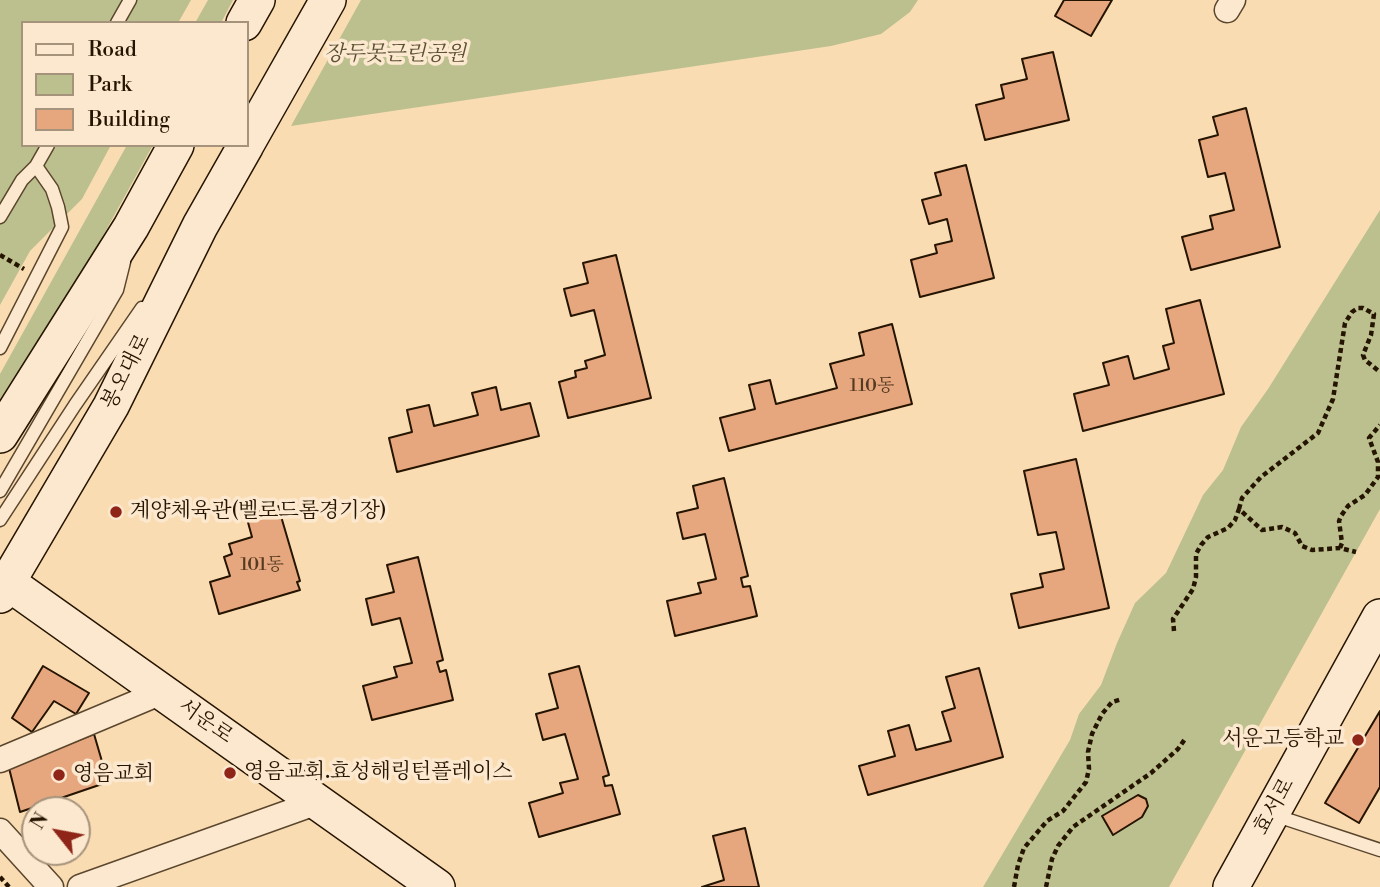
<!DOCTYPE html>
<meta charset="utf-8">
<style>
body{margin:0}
#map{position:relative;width:1380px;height:887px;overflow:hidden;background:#fadcb3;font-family:"Libre Bodoni",serif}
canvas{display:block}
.legend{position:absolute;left:21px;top:21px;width:228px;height:126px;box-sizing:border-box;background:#fce8ce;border:2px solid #a6937c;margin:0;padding:9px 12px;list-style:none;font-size:21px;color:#251400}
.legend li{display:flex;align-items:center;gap:14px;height:35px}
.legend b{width:35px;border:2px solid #a6937c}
.north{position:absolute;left:21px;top:796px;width:70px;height:70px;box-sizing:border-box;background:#fce8ce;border:2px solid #a6937c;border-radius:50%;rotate:301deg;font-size:19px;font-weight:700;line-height:28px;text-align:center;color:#251400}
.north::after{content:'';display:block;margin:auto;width:24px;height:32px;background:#8f2418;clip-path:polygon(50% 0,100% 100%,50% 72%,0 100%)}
</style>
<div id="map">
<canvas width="1380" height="887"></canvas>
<ul class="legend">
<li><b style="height:9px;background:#fce8ce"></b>Road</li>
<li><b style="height:19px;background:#bcc08e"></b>Park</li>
<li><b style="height:19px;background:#e6a77f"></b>Building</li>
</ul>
<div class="north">N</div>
</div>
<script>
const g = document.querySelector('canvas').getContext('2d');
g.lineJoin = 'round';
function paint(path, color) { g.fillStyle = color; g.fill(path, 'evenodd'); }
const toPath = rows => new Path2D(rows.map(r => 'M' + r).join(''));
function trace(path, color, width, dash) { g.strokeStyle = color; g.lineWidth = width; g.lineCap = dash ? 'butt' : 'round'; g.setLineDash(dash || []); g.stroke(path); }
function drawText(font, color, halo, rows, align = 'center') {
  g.font = font + ' "Libre Bodoni","Noto Serif KR",serif'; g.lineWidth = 7; g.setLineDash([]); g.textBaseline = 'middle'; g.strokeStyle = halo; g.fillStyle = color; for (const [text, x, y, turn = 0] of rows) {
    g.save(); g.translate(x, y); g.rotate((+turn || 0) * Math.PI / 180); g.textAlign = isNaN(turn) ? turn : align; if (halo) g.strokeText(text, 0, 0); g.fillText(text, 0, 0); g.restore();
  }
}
paint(toPath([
 [0,0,191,0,178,23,23,23,23,145,111,145,82,199,30,251,0,305],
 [208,0,233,0,221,23,195,23],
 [361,0,918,0,910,12,881,34,831,46,291,126],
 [127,145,153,145,94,252,0,399,0,374],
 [1380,210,1380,509,1169,887,983,887,1070,740,1079,714,1101,685,1117,643,1135,603,1166,573,1203,495,1223,470,1241,427,1268,389]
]), '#bcc08e');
const building = toPath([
 [1064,0,1112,0,1091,36,1055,16,1064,0],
 [1053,52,1069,120,985,140,976,105,1004,98,1001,85,1027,79,1022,59,1053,52],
 [1246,108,1280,247,1191,270,1182,237,1213,229,1210,216,1234,210,1225,173,1208,177,1199,140,1218,135,1213,117,1246,108],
 [966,165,994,278,920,297,911,260,937,253,935,245,952,241,947,219,929,224,922,200,941,195,935,173,966,165],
 [616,255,651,398,568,418,559,382,576,377,575,371,587,368,585,361,605,355,594,310,571,316,564,289,588,283,583,263,616,255],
 [1200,300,1224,394,1083,431,1074,394,1109,385,1103,363,1128,356,1134,379,1169,369,1163,346,1174,343,1166,309,1200,300],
 [892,324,912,404,729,451,720,418,755,409,749,385,770,380,776,404,837,388,830,364,864,355,859,333,892,324],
 [496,387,501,410,530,403,539,436,397,472,389,438,412,432,407,410,429,405,434,426,478,415,472,393,496,387],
 [1076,459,1109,608,1019,628,1011,594,1043,587,1040,574,1064,569,1056,532,1038,535,1024,471,1076,459],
 [724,478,748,576,741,578,743,587,750,586,757,616,675,636,667,601,701,593,698,583,716,579,705,534,683,539,677,513,698,508,693,486,724,478],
 [278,506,300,581,297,582,300,590,219,614,210,582,230,576,224,557,232,554,229,544,252,537,246,515,278,506],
 [418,557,443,660,437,662,440,672,446,670,453,700,372,720,363,686,397,677,394,667,412,663,400,618,372,625,366,599,394,592,387,565,418,557],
 [43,666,89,693,76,714,54,701,32,732,12,718,43,666],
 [579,666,609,775,603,777,605,786,612,785,620,814,539,837,529,803,563,793,560,783,578,779,565,734,543,740,536,714,558,708,549,674,579,666],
 [979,668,1003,757,868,795,859,766,895,756,888,731,909,725,916,750,951,741,942,712,955,708,946,677,979,668],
 [1380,711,1380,787,1359,823,1325,803,1380,711],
 [94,734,108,782,20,812,9,768,94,734],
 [1138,795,1146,799,1148,806,1142,817,1113,835,1102,816,1138,795],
 [745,828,759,887,702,887,724,880,713,836,745,828]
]);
paint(building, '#e6a77f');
trace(building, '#251400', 2);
const lane = toPath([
 [117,23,130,0],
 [0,217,22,180,36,166],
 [0,348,62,227,58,207,52,189,36,166,48,145],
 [0,491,117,290,124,262],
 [0,520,75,405,142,308],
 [1274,815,1380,850]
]);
const street = toPath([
 [1227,10,1233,0],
 [0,760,162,692],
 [0,831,51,887],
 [80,887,318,802]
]);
const secondary = toPath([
 [244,23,257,0],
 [247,143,328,0],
 [0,435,131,227,176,145],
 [7,582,437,887],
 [0,595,111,406,200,226,246,145],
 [1231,887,1380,617]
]);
trace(lane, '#5a462d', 15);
trace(street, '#5a462d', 27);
trace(secondary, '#251400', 38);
trace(toPath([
 [0,255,24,269],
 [1239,509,1242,498,1261,477,1318,433,1333,399,1345,323,1352,312,1358,308,1363,308,1374,314,1371,335,1363,355,1365,360,1380,372],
 [1340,548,1342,543,1339,521,1341,516,1348,506,1365,495,1378,477,1378,462,1369,438,1380,425],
 [1174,631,1173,619,1193,589,1196,577,1196,554,1201,545,1208,537,1228,528,1235,520,1239,509,1262,530,1282,527,1295,533,1302,546,1312,550,1340,548,1356,552],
 [0,877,9,887],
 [1014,887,1018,865,1024,848,1047,821,1063,811,1086,782,1089,769,1088,752,1092,734,1102,714,1112,702,1122,699],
 [1046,887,1052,859,1058,846,1073,827,1151,773,1178,749,1185,739]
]), '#251400', 4.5, [5, 3.5]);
trace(lane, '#fce8ce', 12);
trace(street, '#fce8ce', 24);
trace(secondary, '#fce8ce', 35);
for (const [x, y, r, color] of [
 [116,512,7,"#8f2418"],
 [1358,740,7,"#8f2418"],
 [230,773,7,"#8f2418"],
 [59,775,7,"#8f2418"]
]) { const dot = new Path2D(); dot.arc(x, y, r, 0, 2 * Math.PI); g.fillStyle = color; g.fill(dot); trace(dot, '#fce8ce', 2.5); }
drawText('18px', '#553920', null, [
 ["110동",872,387],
 ["101동",262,566]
]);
drawText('italic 21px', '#5a5032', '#fce8ce', [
 ["장두못근린공원",395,55]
]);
drawText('21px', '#251400', '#fce8ce', [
 ["봉오대로",127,372,-63],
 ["서운로",205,722,35],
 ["효서로",1275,807,-61]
]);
drawText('21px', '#251400', '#fce8ce', [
 ["계양체육관(벨로드롬경기장)",130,512],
 ["서운고등학교",1344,740,"right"],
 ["영음교회.효성해링턴플레이스",244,773],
 ["영음교회",73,775]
], 'left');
</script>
